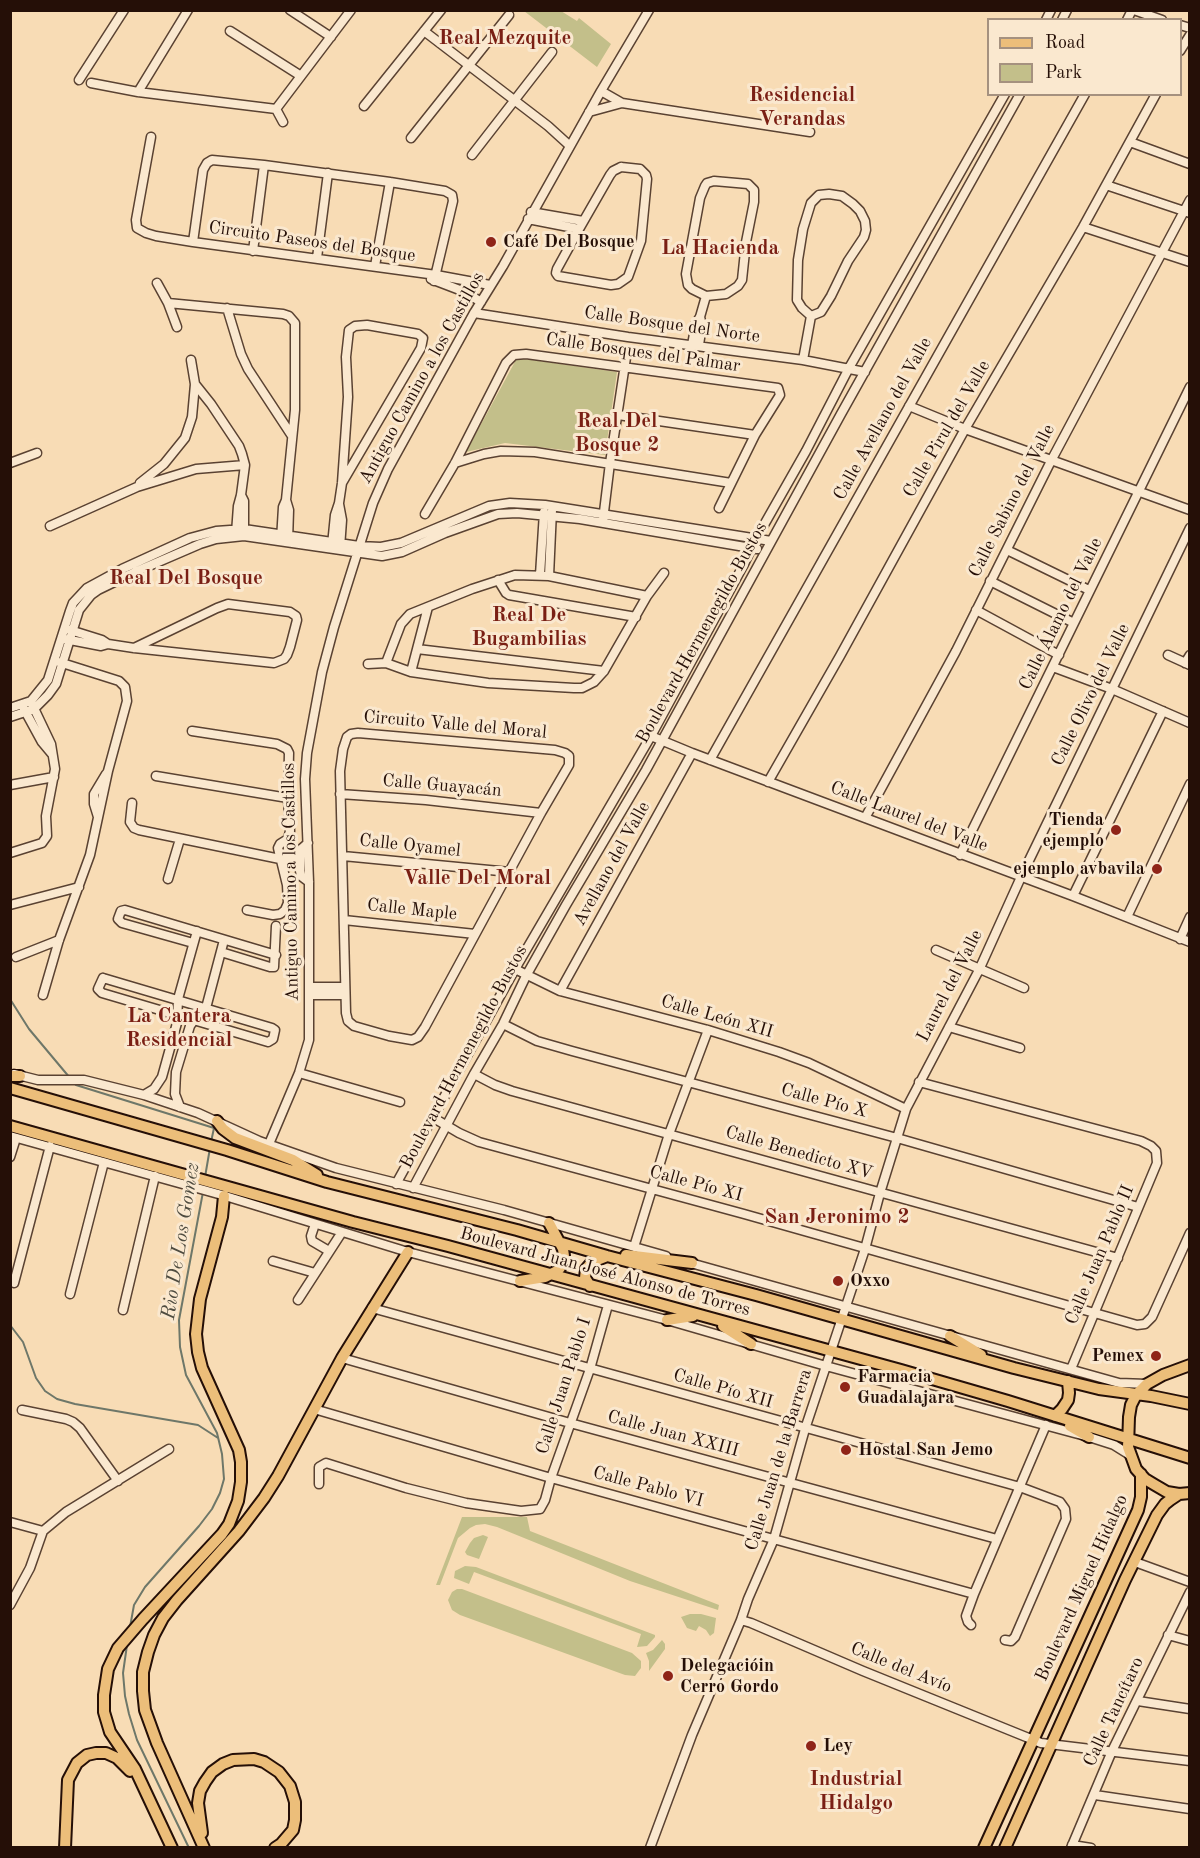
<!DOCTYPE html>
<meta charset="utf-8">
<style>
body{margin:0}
#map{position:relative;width:1200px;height:1858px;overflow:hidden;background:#f8dcb5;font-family:"Old Standard TT",serif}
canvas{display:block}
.frame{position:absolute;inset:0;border:12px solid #250f07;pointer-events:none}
.legend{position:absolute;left:987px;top:18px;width:195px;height:78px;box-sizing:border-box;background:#fae8cf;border:2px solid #a5917f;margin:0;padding:8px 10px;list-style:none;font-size:18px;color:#250f07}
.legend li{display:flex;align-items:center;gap:12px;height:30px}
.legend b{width:30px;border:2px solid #a5917f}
</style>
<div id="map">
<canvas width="1200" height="1858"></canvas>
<div class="frame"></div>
<ul class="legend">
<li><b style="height:8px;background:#ecbe7a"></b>Road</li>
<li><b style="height:16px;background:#c3bf8a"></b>Park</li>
</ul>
</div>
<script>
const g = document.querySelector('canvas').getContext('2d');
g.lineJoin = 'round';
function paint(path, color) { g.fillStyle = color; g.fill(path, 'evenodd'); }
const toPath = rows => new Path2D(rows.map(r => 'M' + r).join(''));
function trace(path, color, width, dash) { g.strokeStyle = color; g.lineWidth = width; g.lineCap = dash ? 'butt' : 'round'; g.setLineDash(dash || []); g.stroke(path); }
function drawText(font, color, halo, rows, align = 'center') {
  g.font = font + ' "Old Standard TT",serif'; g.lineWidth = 6; g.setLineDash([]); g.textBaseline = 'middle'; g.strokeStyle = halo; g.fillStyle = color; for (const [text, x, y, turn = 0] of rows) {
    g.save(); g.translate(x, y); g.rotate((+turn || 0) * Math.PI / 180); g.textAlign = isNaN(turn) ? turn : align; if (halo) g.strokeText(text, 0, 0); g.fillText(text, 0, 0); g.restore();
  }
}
paint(toPath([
 [524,11,561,11,577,21,579,18,611,44,597,67],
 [517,358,617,372,605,455,505,443,466,452],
 [462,1517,527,1517,530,1531,719,1605,718,1610,630,1581,497,1527,485,1524,476,1525,470,1528,458,1538,440,1585,436,1585],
 [483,1535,488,1537,479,1559,467,1555,465,1552,470,1543,474,1538],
 [465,1566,476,1567,655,1635,655,1637,647,1646,637,1647,641,1634,474,1572,469,1584,454,1578,455,1571],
 [457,1589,462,1589,632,1653,641,1661,641,1668,635,1676,625,1675,460,1615,452,1610,448,1600,452,1592],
 [690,1614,701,1614,716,1618,714,1633,710,1636,706,1630,699,1626,696,1631,687,1628,681,1617],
 [662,1640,665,1644,665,1649,649,1671,649,1661,646,1653,653,1650]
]), '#c3bf8a');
trace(toPath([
 [10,999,29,1029,70,1078],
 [73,1082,76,1085,214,1128,211,1142],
 [205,1177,210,1148],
 [10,1325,23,1342,36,1378,45,1391,57,1399,75,1404,198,1425,218,1438],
 [130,1627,134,1605,145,1587,199,1526,212,1509,220,1493,224,1479,222,1454,217,1433,186,1375,180,1347,179,1320,203,1192],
 [127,1645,123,1673,125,1696,129,1714,137,1740,189,1848]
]), '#6e7769', 2);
const minor = toPath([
 [290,10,331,37],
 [1134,10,1162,20],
 [1046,20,1051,10],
 [1062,20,1067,10],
 [1127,20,1132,10],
 [1180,25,1190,28],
 [230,31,301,76],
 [424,31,548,126,570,146],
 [1180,51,1190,35],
 [79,80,124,10],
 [91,83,138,92,276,109],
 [601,91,622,103,810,132],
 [138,92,188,10],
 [364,106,441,10],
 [276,109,351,10],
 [276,109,283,122],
 [589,112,622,103],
 [151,137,136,220,137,228,146,233,156,236,193,242,436,275,490,285],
 [411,138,509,15],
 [1130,142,1190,164],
 [472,155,552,52],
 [621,167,640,169,646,175,647,179,641,241,628,277,618,284,611,285,558,276,556,273,557,269,579,229,610,175,613,171,621,167],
 [714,181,748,184,754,190,754,202,746,242,742,280,738,286,726,294,706,296,692,289,688,285,686,274,700,198,705,186,707,183,714,181],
 [1106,185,1190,213],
 [829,194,842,196,853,204,860,211,865,221,866,230,864,237,848,261,831,296,821,312,811,316,802,308,797,300,798,260,803,229,811,203,819,195,829,194],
 [531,212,583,221],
 [528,219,579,229],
 [1083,227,1190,262],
 [193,242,203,170,207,163,212,160,264,165,390,182,445,191,452,195,453,201,434,281],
 [253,251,264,165],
 [317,258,328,173],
 [375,266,390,182],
 [431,279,465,292,481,302],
 [157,283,168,303,177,327],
 [168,303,283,314,289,316,295,323,295,410,286,500,283,507,281,540],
 [227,308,241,354,248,369,292,436],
 [474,313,628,337,803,360,865,372],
 [692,345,696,323,700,317,706,296],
 [699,345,702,325,700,317],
 [803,360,811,316],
 [195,384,211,404,239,446,242,454,245,465,241,495,238,506,236,533],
 [909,406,965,429,1190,510],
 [618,415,755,435],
 [10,463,37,453],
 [455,463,484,454,501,451,535,452,731,483],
 [140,483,164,464,185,438,192,417,195,384,191,360],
 [241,495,244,501,244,533],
 [286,500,289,510,288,541],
 [339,504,342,520,340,548],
 [425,514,455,463,506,363,514,355,526,354,778,388,780,395,755,435,719,508],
 [603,520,610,463,627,351],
 [50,526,137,487,196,469,245,465],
 [332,545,335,515,339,503,342,483,348,397,346,357,349,330,355,326,367,325,418,334,423,338,421,348,342,483],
 [1007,550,1089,590],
 [515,575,549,576,647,596,604,671,594,682,582,688,574,688,488,683,411,672,386,663,401,624,410,614,472,589,515,575],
 [540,575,544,512],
 [549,576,552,510],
 [498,580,506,593,509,595,636,617],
 [990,581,1074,623],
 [647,596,664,573],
 [976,610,1059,655],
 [70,630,102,640,108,644],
 [65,639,101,646,108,644,134,648,274,663,284,659,287,655,290,647,297,620,296,616,290,612,228,604,217,608,134,648],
 [417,649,604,671],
 [1168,655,1190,665],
 [1185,663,1190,655],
 [368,664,386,663],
 [1053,667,1112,689,1190,723],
 [411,672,428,607],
 [10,708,31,701,48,680,70,611,73,603,87,588,122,569,190,538,216,531,244,529,359,546,381,547,401,543,489,506,510,503,545,505,771,541],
 [24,709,42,742,52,754],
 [10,717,34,709,48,695,56,684,79,610,91,595,98,590,135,572,200,544,216,539,244,536,382,556,402,552,445,533,498,514,517,513,580,519,757,549],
 [192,731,277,744,287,749,289,753,288,798,290,831,288,839,280,844,278,848,287,885,288,903,285,910,280,914,273,915,247,910],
 [358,733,555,750,565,753,569,756,569,765,541,813,425,1027,418,1037,412,1040,389,1036,354,1026,348,1021,346,1013,340,771,343,749,347,737,351,734,358,733],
 [651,736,692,753,1073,896,1190,942],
 [710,760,1085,94],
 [156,776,288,798],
 [768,782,840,656,965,429,1083,227,1156,94],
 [10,785,54,777],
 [340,794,426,800,541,813],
 [132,803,130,822,134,828,139,830,280,859,299,859],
 [98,817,94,804,94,794,106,774],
 [865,818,956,651,1051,461,1190,200],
 [308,843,300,850,300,871,301,876,309,882],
 [10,853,42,843,47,836,46,816,55,769,51,744,32,704],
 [960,855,1190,387],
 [343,856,510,872],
 [168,879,180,839],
 [1073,896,1163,711],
 [10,905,79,887],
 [1127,917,1190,784],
 [344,920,475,934],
 [1180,939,1190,917],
 [193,943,122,923,118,919,121,911,125,910,276,955],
 [936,950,1024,988],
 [221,952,270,967,274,967,276,926],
 [16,957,59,940],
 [515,969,560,991,708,1030,779,1052,809,1063,906,1109],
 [103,978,272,1028,275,1030,273,1039,268,1042,102,993,98,989,103,978],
 [309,987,344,987],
 [560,991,692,753],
 [43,995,59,940,90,855,108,771,127,701,125,687,119,681,59,662],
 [309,995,345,995],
 [503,1024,537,1041,572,1051,897,1138,1138,1207],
 [949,1027,1020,1048],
 [299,1073,400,1102],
 [14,1074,38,1080,84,1080,144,1095,198,1113,259,1141,336,1168,504,1210,666,1256],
 [474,1074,495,1085,512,1091,1118,1258],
 [919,1082,1141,1141,1151,1146,1156,1151,1157,1163,1071,1369],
 [144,1095,154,1089,162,1077,177,1023,178,999,197,931],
 [180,1107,175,1094,176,1072,190,1026,194,1020,206,1008,224,940],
 [432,1117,459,1133,479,1142,744,1214,1137,1325,1145,1324,1152,1317,1190,1233],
 [10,1136,222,1195,408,1252,667,1320,826,1366,1089,1437,1114,1445,1130,1455],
 [269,1144,299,1073,309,1040,309,882,305,779,307,753,322,672,334,627,373,503,388,469,474,313,503,266,601,91,649,10],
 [10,1157,16,1138],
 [396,1184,515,969,651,736,743,566,756,539,806,451,849,368,1005,94],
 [413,1188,474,1074,503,1024,526,976,566,905,646,770,841,414,1020,94],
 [315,1224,311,1236,312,1241,329,1251],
 [634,1247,669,1134,708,1030],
 [273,1261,315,1273],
 [687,1262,1119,1383,1147,1384],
 [14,1283,50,1146],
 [70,1294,104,1162],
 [298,1300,342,1232],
 [372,1308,1020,1487,1060,1502,1065,1509,1066,1519,1015,1637,1011,1641,1005,1640],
 [123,1310,155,1176],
 [342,1358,570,1423,997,1539],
 [314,1409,551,1478,974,1594],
 [22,1410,66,1419,73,1422,80,1428,118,1481],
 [319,1484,319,1467,326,1463,406,1488,466,1503,521,1511,540,1509,545,1500,551,1478,590,1369,608,1305],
 [10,1522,43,1531],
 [43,1531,66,1512,169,1449],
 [1135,1562,1190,1582],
 [10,1605,30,1568,43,1531],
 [741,1620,751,1623,863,1671,1041,1743,1190,1761],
 [971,1625,968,1622,966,1616,974,1594,1046,1425],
 [1168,1635,1190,1641],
 [1138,1701,1190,1709],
 [1095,1795,1190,1809],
 [1072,1845,1091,1848],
 [650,1848,692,1735,741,1620,748,1599,774,1539,805,1429,865,1249,880,1193,906,1109,979,970,1021,877,1190,528],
 [1071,1848,1112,1751,1190,1592]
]);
const major = toPath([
 [10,1076,20,1076],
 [10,1088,227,1150,327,1182,517,1230,607,1256,756,1295,1014,1368,1099,1389,1151,1396,1190,1404],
 [217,1121,223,1129,235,1138,293,1160,317,1175],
 [10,1126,353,1222,448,1246,901,1370,1008,1401,1190,1458],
 [626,1255,692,1263],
 [520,1281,545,1277,557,1271,560,1268,564,1256,563,1249,549,1223],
 [590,1286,585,1278,586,1269,592,1262,607,1256],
 [667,1320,693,1316],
 [723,1326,751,1344],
 [950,1336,981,1355],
 [1055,1416,1062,1409,1068,1400,1069,1393,1068,1381],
 [1070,1426,1089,1437],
 [1179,1494,1167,1492,1155,1485,1145,1479,1136,1469,1128,1447,1129,1417,1131,1405,1136,1395,1147,1384,1163,1375,1190,1365],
 [202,1833,198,1803,200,1791,205,1782,212,1772,223,1764,233,1760,254,1759,264,1762,279,1772,290,1786,295,1802,295,1820,293,1830,281,1844,275,1848],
 [65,1848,68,1780,77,1763,87,1755,96,1753,106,1753,117,1758,130,1771],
 [172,1848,135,1769,110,1732,104,1712,104,1695,108,1669,118,1648,143,1619,222,1534,229,1524,238,1501,241,1482,241,1462,239,1450,202,1368,198,1352,196,1334,200,1299,222,1217,224,1196],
 [204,1848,157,1743,145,1710,143,1691,143,1672,148,1652,154,1635,163,1618,177,1600,239,1531,264,1498,278,1476,342,1358,408,1252],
 [984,1848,1138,1510,1141,1497,1141,1474],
 [1005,1848,1125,1580,1157,1515,1165,1504,1170,1500,1179,1494,1190,1493]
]);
trace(minor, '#5a4232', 11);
trace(major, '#250f07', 14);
trace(minor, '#fae8cf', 8);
trace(major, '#ecbe7a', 10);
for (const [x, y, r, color] of [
 [491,242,6,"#8f2418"],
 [1116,830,6,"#8f2418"],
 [1157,869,6,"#8f2418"],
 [838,1281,6,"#8f2418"],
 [1156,1356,6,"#8f2418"],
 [845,1387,6,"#8f2418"],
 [846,1450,6,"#8f2418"],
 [668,1676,6,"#8f2418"],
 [811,1746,6,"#8f2418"]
]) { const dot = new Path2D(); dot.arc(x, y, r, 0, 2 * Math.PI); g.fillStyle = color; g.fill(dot); trace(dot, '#fae8cf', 2); }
drawText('18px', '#250f07', '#fae8cf', [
 ["Circuito Paseos del Bosque",312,242,8],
 ["Calle Bosque del Norte",672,325,8],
 ["Calle Bosques del Palmar",643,353,8],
 ["Antiguo Camino a los Castillos",422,378,-61],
 ["Calle Avellano del Valle",883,419,-61],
 ["Calle Pirul del Valle",947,429,-60],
 ["Calle Sabino del Valle",1012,501,-63],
 ["Calle Álamo del Valle",1061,614,-64],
 ["Boulevard Hermenegildo Bustos",702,633,-61],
 ["Calle Olivo del Valle",1091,695,-64],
 ["Circuito Valle del Moral",455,725,5],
 ["Calle Guayacán",442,786,5],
 ["Calle Laurel del Valle",909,817,21],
 ["Calle Oyamel",410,846,6],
 ["Avellano del Valle",612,864,-61],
 ["Antiguo Camino a los Castillos",291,882,-91],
 ["Calle Maple",412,910,6],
 ["Laurel del Valle",950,986,-63],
 ["Calle León XII",717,1017,16],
 ["Boulevard Hermenegildo Bustos",464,1057,-62],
 ["Calle Pío X",824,1101,15],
 ["Calle Benedicto XV",799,1153,16],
 ["Calle Pío XI",696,1184,15],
 ["Calle Juan Pablo II",1100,1255,-67],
 ["Boulevard Juan José Alonso de Torres",605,1272,15],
 ["Calle Juan Pablo I",564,1386,-72],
 ["Calle Pío XII",723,1389,16],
 ["Calle Juan XXIII",673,1434,15],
 ["Calle Juan de la Barrera",779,1460,-73],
 ["Calle Pablo VI",648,1487,15],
 ["Boulevard Miguel Hidalgo",1082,1588,-66],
 ["Calle del Avío",901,1668,22],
 ["Calle Tancítaro",1114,1712,-65]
]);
drawText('bold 18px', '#250f07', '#fae8cf', [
 ["Café Del Bosque",503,242],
 ["Tienda",1104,820,"right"],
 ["ejemplo",1104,841,"right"],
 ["ejemplo avbavila",1145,869,"right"],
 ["Oxxo",850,1281],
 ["Pemex",1144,1356,"right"],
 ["Farmacia",857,1377],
 ["Guadalajara",857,1398],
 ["Hostal San Jemo",858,1450],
 ["Delegacióin",680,1666],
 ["Cerro Gordo",680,1687],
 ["Ley",823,1746]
], 'left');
drawText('italic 20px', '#4f4c40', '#fae8cf', [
 ["Rio De Los Gomez",181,1241,-81]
]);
drawText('bold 21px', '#7a1f14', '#fae8cf', [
 ["Real Mezquite",505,38],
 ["Residencial",802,95],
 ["Verandas",802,119],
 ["La Hacienda",720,248],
 ["Real Del",617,421],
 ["Bosque 2",617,445],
 ["Real Del Bosque",186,578],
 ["Real De",529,615],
 ["Bugambilias",529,639],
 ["Valle Del Moral",477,878],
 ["La Cantera",179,1016],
 ["Residencial",179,1040],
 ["San Jeronimo 2",837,1217],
 ["Industrial",856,1779],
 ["Hidalgo",856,1803]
]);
</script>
